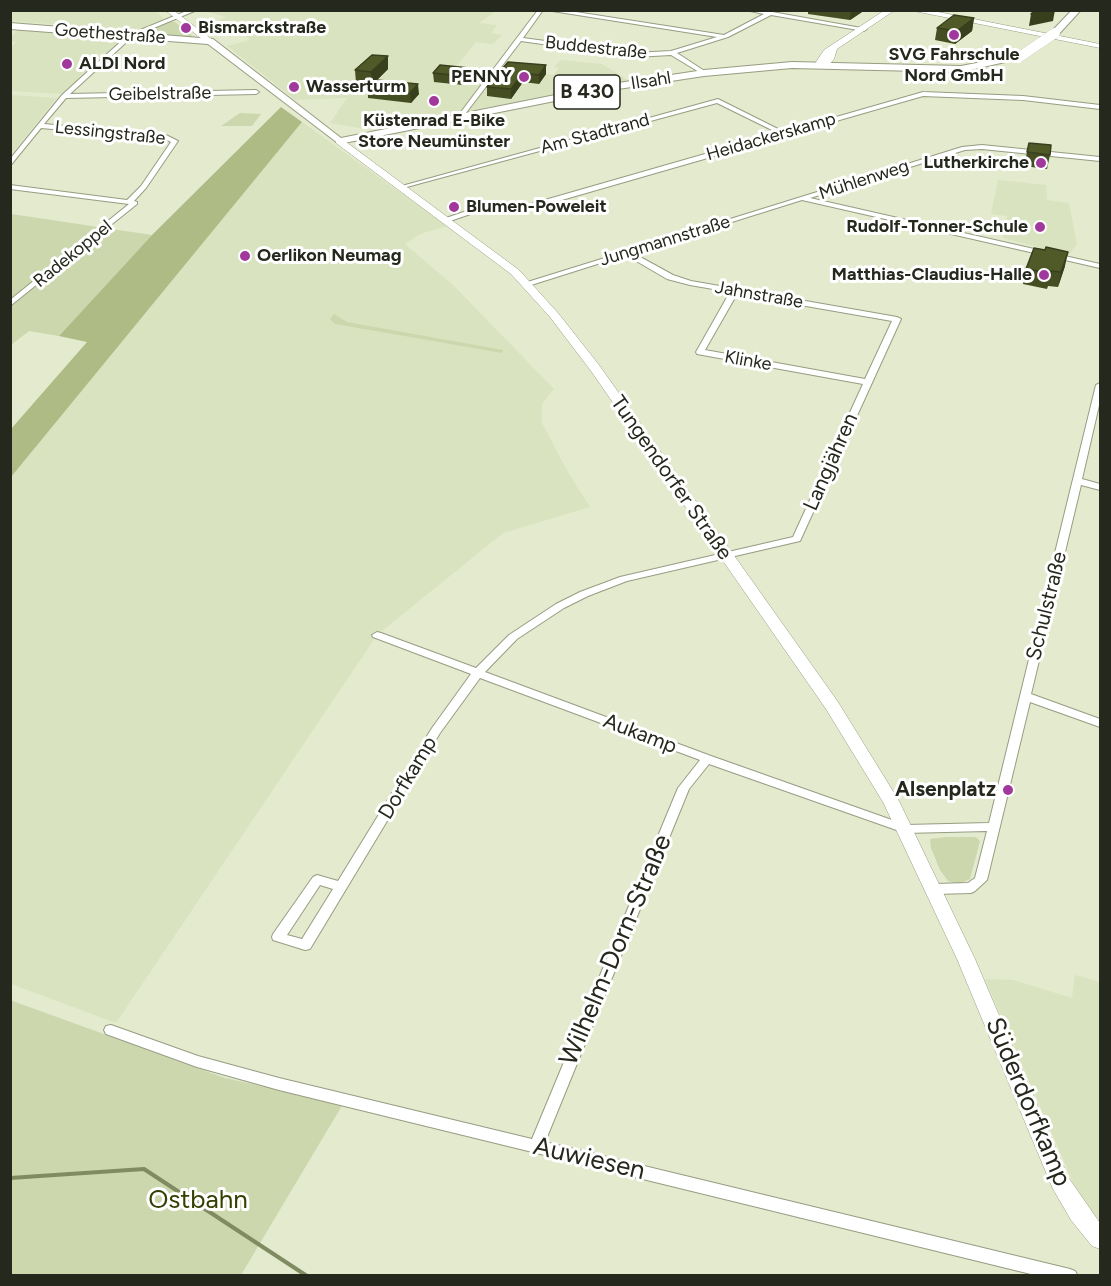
<!DOCTYPE html>
<meta charset="utf-8">
<style>
body{margin:0}
#map{position:relative;width:1111px;height:1286px;overflow:hidden;background:#e3eace;font-family:Figtree,sans-serif}
canvas{display:block}
.frame{position:absolute;inset:0;border:12px solid #25281d;pointer-events:none}
</style>
<div id="map">
<canvas width="1111" height="1286"></canvas>
<div class="frame"></div>
</div>
<script>
const g = document.querySelector('canvas').getContext('2d');
g.lineJoin = 'round';
function paint(path, color) { g.fillStyle = color; g.fill(path, 'evenodd'); }
const toPath = rows => new Path2D(rows.map(r => 'M' + r).join(''));
function trace(path, color, width, dash) { g.strokeStyle = color; g.lineWidth = width; g.lineCap = dash ? 'butt' : 'round'; g.setLineDash(dash || []); g.stroke(path); }
function drawText(font, color, halo, rows, align = 'center') {
  g.font = font + ' Figtree,sans-serif'; g.lineWidth = 6; g.setLineDash([]); g.textBaseline = 'middle'; g.strokeStyle = halo; g.fillStyle = color; for (const [text, x, y, turn = 0] of rows) {
    g.save(); g.translate(x, y); g.rotate((+turn || 0) * Math.PI / 180); g.textAlign = isNaN(turn) ? turn : align; if (halo) g.strokeText(text, 0, 0); g.fillText(text, 0, 0); g.restore();
  }
}
paint(toPath([
 [10,11,156,11,164,19,133,31,11,21],
 [205,11,496,11,479,23,497,25,491,33,502,35,493,44,476,42,449,75,489,79,498,69,553,75,559,68,554,67,561,60,602,64,629,81,371,130,330,123,347,98,295,100,227,46,250,40,234,26,218,20,226,17],
 [20,28,121,36,123,38,63,94,11,91,10,48,16,42,11,41,11,36],
 [11,95,57,98,14,151,11,152],
 [302,122,447,226,420,234,405,244,453,285,554,389,542,404,542,423,569,474,590,507,503,533,377,635,116,1023,11,984,10,477],
 [998,180,1046,185,1047,200,1069,203,1077,244,1069,255,1003,238,1007,216,991,214],
 [1075,975,1100,982,1100,1225,1075,1187,985,979,1013,980,1072,998]
]), '#dae3bf');
paint(toPath([
 [170,22,175,22,194,37,141,34],
 [240,113,261,114,252,126,221,126],
 [11,214,152,235,59,336,29,331,11,345],
 [334,314,347,322,503,350,502,353,335,324,330,319],
 [946,837,976,837,980,841,970,879,959,884,948,881,940,870,931,848,930,839],
 [10,1000,225,1078,343,1104,241,1275,11,1275]
]), '#ccd7ae');
paint(toPath([
 [281,107,302,122,11,477,11,429,87,342,59,336,152,235]
]), '#aebb85');
trace(toPath([
 [10,1178,144,1169,307,1276]
]), '#818b62', 4);
const minor = toPath([
 [189,10,197,10,132,37,70,94,256,90,259,92,256,94,66,98,44,124,166,135,178,141,146,188,134,201,137,202,137,204,10,306,10,300,129,204,10,189,10,185,127,200,141,186,171,142,165,139,41,128,10,166,10,159,62,95,128,35,189,10],
 [538,10,543,10,523,38,634,53,671,51,717,37,546,10,563,10,724,35,764,14,746,10,761,10,867,29,864,31,771,15,728,37,677,53,706,72,707,73,704,75,671,55,634,57,521,41,462,118,458,118,458,116,538,10],
 [923,92,1023,96,1100,105,1100,109,1023,100,923,96,534,208,494,206,450,221,443,219,493,202,531,204,778,133,717,103,403,188,398,187,718,99,784,132,923,92],
 [982,145,1100,157,1100,161,982,149,965,150,810,198,1100,264,1100,268,802,200,633,253,673,275,691,281,897,317,901,319,800,541,627,581,588,596,564,608,517,639,485,672,711,756,906,825,989,823,1096,385,1100,383,1100,401,1082,479,1100,484,1100,490,1081,485,1031,694,1100,719,1100,727,1030,702,987,880,975,891,971,893,935,894,931,892,929,889,931,886,935,884,968,883,975,878,987,831,905,833,709,764,689,789,545,1142,1070,1269,1075,1271,1078,1276,1039,1276,279,1090,197,1067,106,1034,104,1030,106,1026,111,1025,198,1056,279,1078,532,1139,678,788,700,760,480,678,440,733,310,949,305,950,273,940,272,937,273,934,313,877,317,875,338,881,432,728,471,674,373,637,372,635,377,632,381,633,476,668,509,635,556,604,580,592,620,577,793,537,863,384,697,354,696,352,730,292,690,285,667,279,626,255,528,286,521,284,962,147,982,145],
 [737,294,892,321,865,379,705,350,737,294],
 [320,885,333,889,302,939,287,935,320,885]
]);
const tertiary = toPath([
 [165,10,173,10,214,41,207,43,165,10]
]);
const secondary = toPath([
 [885,10,895,10,837,49,834,59,827,67,817,64,816,62,824,50,885,10],
 [909,10,928,10,1100,44,1100,48,909,10],
 [336,139,342,139,519,270,558,313,599,365,838,702,899,801,975,959,1068,1177,1100,1223,1100,1249,1092,1246,1071,1220,1053,1189,957,959,883,802,826,709,591,371,550,317,511,274,336,143,336,139]
]);
const primary = toPath([
 [1072,10,1081,10,1058,35,1052,35,1052,31,1072,10],
 [10,23,213,39,341,138,605,85,704,70,792,62,961,66,1018,55,1023,58,961,72,792,68,704,76,605,91,339,144,208,44,10,29,10,23]
]);
trace(minor, '#969d82', 2);
trace(tertiary, '#969d82', 1);
trace(secondary, '#969d82', 1);
trace(primary, '#969d82', 2);
paint(minor, '#fff');
paint(tertiary, '#fff');
paint(secondary, '#fff');
paint(primary, '#fff');
const primaryBridge = toPath([
 [1018,58,1055,33]
]);
trace(primaryBridge, '#969d82', 10, []);
trace(primaryBridge, '#fff', 10);
paint(toPath([
 [808,10,865,10,850,20,808,14],
 [974,18,972,31,955,44,935,40,937,28],
 [508,62,546,65,546,74,539,84,523,82,511,99,487,96,487,87],
 [469,68,469,77,463,85,434,82,433,73],
 [388,69,377,80,419,94,411,103,368,98,368,88,371,85,356,83,355,70],
 [1029,143,1050,155,1047,169,1024,166],
 [1065,266,1058,287,1048,286,1047,289,1023,284,1026,269]
]), '#454d22');
paint(toPath([
 [851,10,865,10,850,20],
 [1047,10,1055,10,1053,21,1029,26,1031,14],
 [974,18,972,31,955,44,957,31],
 [388,56,388,69,372,85,371,72],
 [546,65,546,74,539,84,539,75],
 [469,68,469,77,463,85,463,76],
 [523,73,523,82,511,99,511,89],
 [418,84,419,94,411,103,410,93],
 [1068,252,1065,266,1058,287,1061,272]
]), '#383f1c');
const building = toPath([
 [1035,10,1047,10,1031,14,1035,10],
 [954,15,974,18,957,31,937,28,954,15],
 [372,55,388,56,371,72,355,70,372,55],
 [508,62,546,65,539,75,523,73,511,89,487,87,508,62],
 [440,65,469,68,463,76,433,73,440,65],
 [376,80,418,84,410,93,368,88,376,80],
 [1029,143,1051,145,1050,155,1027,152,1029,143],
 [1046,247,1068,252,1061,272,1051,271,1051,273,1026,269,1034,248,1045,250,1046,247]
]);
paint(building, '#505a28');
trace(building, '#383f1c', 1.5);
for (const [x, y, r, color] of [
 [186,28,6,"#a1399c"],
 [954,35,6,"#a1399c"],
 [67,64,6,"#a1399c"],
 [524,77,6,"#a1399c"],
 [294,87,6,"#a1399c"],
 [434,101,6,"#a1399c"],
 [1041,163,6,"#a1399c"],
 [454,207,6,"#a1399c"],
 [1040,227,6,"#a1399c"],
 [245,256,6,"#a1399c"],
 [1044,275,6,"#a1399c"],
 [1008,790,6,"#a1399c"]
]) { const dot = new Path2D(); dot.arc(x, y, r, 0, 2 * Math.PI); g.fillStyle = color; g.fill(dot); trace(dot, '#fff', 2); }
drawText('bold 18px', '#25281d', '#fff', [
 ["Bismarckstraße",198,28],
 ["SVG Fahrschule",954,55,"center"],
 ["Nord GmbH",954,76,"center"],
 ["ALDI Nord",79,64],
 ["PENNY",512,77,"right"],
 ["Wasserturm",306,87],
 ["Küstenrad E-Bike",434,121,"center"],
 ["Store Neumünster",434,142,"center"],
 ["Lutherkirche",1029,163,"right"],
 ["Blumen-Poweleit",466,207],
 ["Rudolf-Tonner-Schule",1028,227,"right"],
 ["Oerlikon Neumag",257,256],
 ["Matthias-Claudius-Halle",1032,275,"right"]
], 'left');
drawText('18px', '#25281d', '#fff', [
 ["Goethestraße",110,34,4],
 ["Buddestraße",596,48,6],
 ["Ilsahl",651,81,-9],
 ["Geibelstraße",160,94,-1],
 ["Lessingstraße",110,133,6],
 ["Am Stadtrand",595,134,-15],
 ["Heidackerskamp",771,137,-16],
 ["Mühlenweg",864,180,-18],
 ["Jungmannstraße",665,241,-17],
 ["Radekoppel",73,254,-39],
 ["Jahnstraße",759,295,10],
 ["Klinke",748,361,10]
]);
for (const [x, y, w] of [
 [587,92,66]
]) { const box = new Path2D(); box.roundRect(x - w / 2, y - 17, w, 34, 4.5); g.fillStyle = '#fff'; g.fill(box); trace(box, '#25281d', 1.5); }
drawText('bold 20px', '#25281d', null, [
 ["B 430",587,92]
]);
drawText('21px', '#25281d', '#fff', [
 ["Langjähren",831,462,-66],
 ["Tungendorfer Straße",671,478,55],
 ["Schulstraße",1047,606,-76],
 ["Aukamp",640,734,21],
 ["Dorfkamp",408,778,-59]
]);
drawText('bold 21px', '#25281d', '#fff', [
 ["Alsenplatz",996,790]
], 'right');
drawText('26px', '#25281d', '#fff', [
 ["Wilhelm-Dorn-Straße",616,950,-67],
 ["Süderdorfkamp",1028,1102,67],
 ["Auwiesen",589,1159,13]
]);
drawText('26px', '#354000', '#fff', [
 ["Ostbahn",198,1200]
]);
</script>
